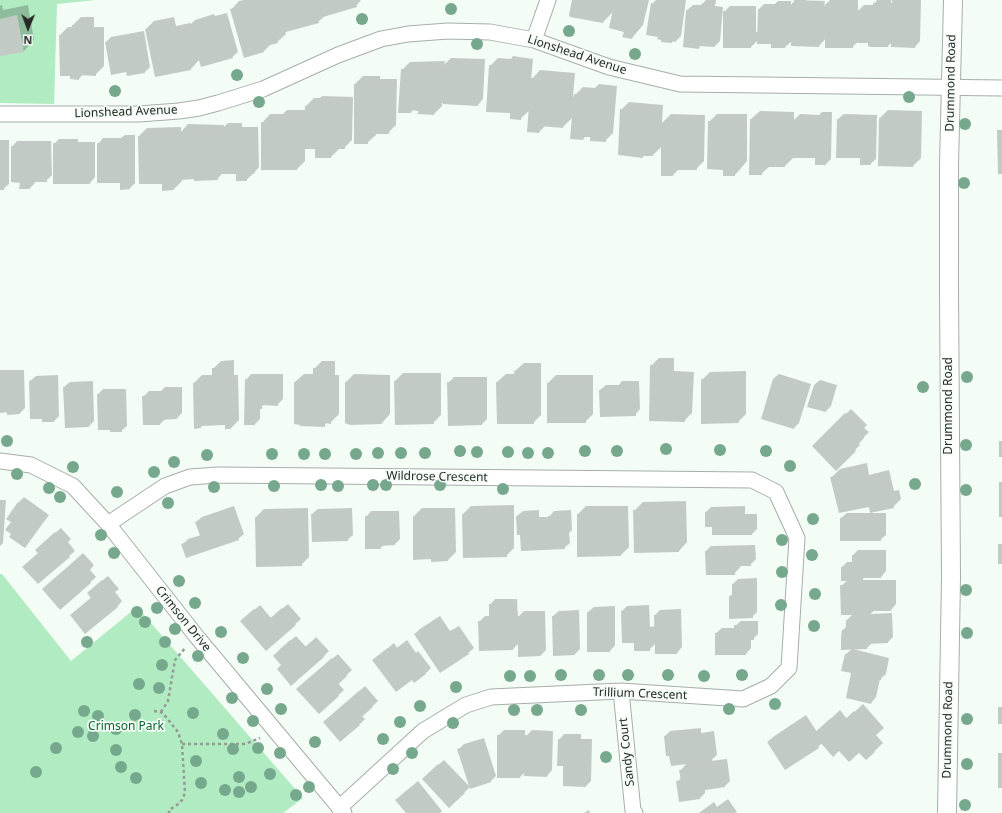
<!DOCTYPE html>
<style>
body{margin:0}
#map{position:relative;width:1002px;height:813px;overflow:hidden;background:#f4fcf6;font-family:"Noto Sans",sans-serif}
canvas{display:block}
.north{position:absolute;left:8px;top:8px;width:40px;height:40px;-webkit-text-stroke:3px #f4fcf6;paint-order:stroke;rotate:181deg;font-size:11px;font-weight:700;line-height:16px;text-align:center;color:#272927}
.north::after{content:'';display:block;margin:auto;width:14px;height:18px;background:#272927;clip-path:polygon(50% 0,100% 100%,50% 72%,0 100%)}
</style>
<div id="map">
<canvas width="1002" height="813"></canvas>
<div class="north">N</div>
</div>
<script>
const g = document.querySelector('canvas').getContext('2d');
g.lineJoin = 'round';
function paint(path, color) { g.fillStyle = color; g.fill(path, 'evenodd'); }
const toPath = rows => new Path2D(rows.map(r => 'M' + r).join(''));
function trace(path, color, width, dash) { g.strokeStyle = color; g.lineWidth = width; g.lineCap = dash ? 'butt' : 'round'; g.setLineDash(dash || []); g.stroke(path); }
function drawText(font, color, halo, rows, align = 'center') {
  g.font = font + ' "Noto Sans",sans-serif'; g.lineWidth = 3.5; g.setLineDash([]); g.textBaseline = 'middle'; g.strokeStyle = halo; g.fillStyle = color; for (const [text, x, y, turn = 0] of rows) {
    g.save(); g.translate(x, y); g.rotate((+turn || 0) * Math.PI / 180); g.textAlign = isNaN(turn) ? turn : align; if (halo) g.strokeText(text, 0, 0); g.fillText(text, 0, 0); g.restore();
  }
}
paint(toPath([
 [0,0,96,0,57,4,54,104,0,103],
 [0,574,2,574,71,661,137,607,303,798,283,813,0,813]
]), '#b0ebc2');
paint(toPath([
 [244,0,361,0,356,6,326,15,318,22,285,31,286,34,277,42,272,43,264,51,231,10,239,1],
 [573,0,649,0,643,25,632,38,625,31,613,12,603,22],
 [656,0,686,0,681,36,676,41,674,40,672,42,659,36,652,4],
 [706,0,716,0,715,6,723,7,720,41,715,46,701,45,699,48,684,46,687,10,693,5,701,5],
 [795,0,825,1,824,6,830,0,858,0,858,11,864,5,874,5,877,0,891,0,891,3,893,3,893,0,921,0,920,41,915,47,892,42,888,46,869,42,858,42,852,47,826,38,819,46,792,41,785,47,758,40,751,47,724,47,724,12,730,6,756,6,756,32,758,32,759,9,764,4,775,4,778,1,791,1,791,5],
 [2,5,3,10,28,5,34,40,24,51,0,55,0,6],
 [227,13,238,52,232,57,199,60,191,69,146,29,154,21,174,17,176,26,190,23,191,24,195,20,214,14,215,16],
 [81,17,94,17,94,27,104,27,104,66,95,75,83,74,79,79,60,35,68,27,73,27,73,25],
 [144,31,150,67,145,72,128,75,127,71,106,42,111,37],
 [513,56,533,59,531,80,540,70,575,73,573,97,583,87,595,88,599,84,617,86,613,133,605,141,586,136,583,139,573,117,563,127,545,126,539,132,530,110,520,119,511,112,490,66,498,58,511,59],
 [451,58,485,59,483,99,478,105,442,103,442,106,434,114,419,110,414,109,411,112,402,70,410,62,445,61,444,65],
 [363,76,380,76,380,79,397,79,396,125,388,133,376,133,376,135,367,143,355,84],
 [322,96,353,97,352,140,344,148,339,149,331,157,316,148,305,148,305,161,297,169,262,123,270,114,283,114,287,110,306,110,306,106,314,98,320,98],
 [629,102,663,105,662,123,671,114,705,115,704,161,696,169,679,169,673,175,662,146,653,155,644,155,642,157,621,110],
 [888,110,922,111,921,158,913,166,879,165,880,118],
 [760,111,794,112,794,120,800,114,819,115,822,112,832,112,831,159,826,164,816,157,793,157,793,158,785,166,770,166,761,174,751,119],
 [717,114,747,114,747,161,735,175,724,169,709,122],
 [844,114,877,115,876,159,870,164,861,158,838,119],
 [228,123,242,123,242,127,258,127,259,167,254,173,252,173,252,175,246,180,237,173,223,173,217,179,182,179,182,181,174,189,163,190,163,183,139,136,147,128,181,127,181,132,188,124,224,125,224,127],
 [125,135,135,135,135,183,130,188,121,182,98,144,103,138,121,138],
 [59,139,78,139,78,142,95,142,95,177,90,183,54,144],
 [0,140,9,140,9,184,3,189,0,189],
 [17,141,51,141,52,175,46,181,35,181,35,183,30,188,21,182,12,147],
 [659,358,674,358,674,371,694,372,692,413,684,421,651,366],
 [234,360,234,375,238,375,239,420,231,428,226,424,203,425,201,427,194,383,202,375,213,375,213,369,221,361],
 [322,361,335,361,335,375,339,375,339,414,330,423,327,422,324,426,301,424,295,382,304,374,314,374,314,369],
 [524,363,541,363,541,415,533,423,497,382,506,374,516,374,515,371],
 [0,370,24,370,25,408,20,413,0,412],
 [746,371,746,414,738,422,702,380,710,372],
 [403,373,441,373,441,415,433,423,395,381],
 [251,374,283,374,283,399,277,405,265,404,260,408,260,419,255,424,246,380],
 [354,374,390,375,390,414,382,423,346,382],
 [779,374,811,384,799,423,794,428,773,379],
 [58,375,59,416,54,421,43,421,30,381,36,376],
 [556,375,593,375,593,414,585,422,548,383],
 [454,377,487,377,487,419,482,424,448,383],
 [820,380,837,385,831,406,826,411,814,385],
 [93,381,94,421,89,426,64,387,70,382],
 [622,381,639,381,640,409,635,415,600,390,606,385,619,385],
 [165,387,182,387,182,413,177,418,165,419,160,424,144,424,143,397,149,391,161,391],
 [103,389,126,389,127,426,121,431,98,394],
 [851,409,867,425,864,428,869,432,858,443,860,445,836,469,813,446],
 [867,463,869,475,889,470,894,491,899,490,901,499,893,507,869,505,832,477,840,469],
 [24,497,49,515,25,547,13,534,12,522,19,502],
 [0,500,6,500,3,543,0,546],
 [686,501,687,542,679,551,634,511,643,502],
 [514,505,514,548,506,556,463,514,471,506],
 [234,506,244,534,238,539,182,545,188,539,201,535,196,522,202,517],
 [586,506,628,506,629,547,621,555,578,514],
 [745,506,745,514,757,514,757,529,752,534,713,526,706,512,711,507],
 [308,508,309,557,301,565,256,517,264,509],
 [352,508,353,535,347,540,312,514,318,509],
 [422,508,455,508,456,552,448,560,432,558,414,516],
 [539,510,539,517,549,517,554,511,571,510,572,530,569,533,570,543,564,548,521,534,517,516,523,511],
 [371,511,399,511,400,539,395,544,384,545,380,548,366,517],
 [847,513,886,513,886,535,880,540,841,518],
 [61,528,71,539,68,542,75,551,38,583,39,552,42,544],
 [755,545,756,559,750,565,742,565,734,574,706,551,711,546],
 [858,550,886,550,886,571,881,577,865,577,861,580,896,580,896,604,891,610,875,610,870,614,892,613,893,637,888,642,872,643,867,648,853,649,889,658,886,674,880,679,876,697,871,703,853,673,846,654,852,649,843,630,847,626,847,620,853,614,841,586,848,580,842,567,847,562,853,562,853,555],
 [83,553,94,565,90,570,96,577,60,609,49,584],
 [108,576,119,589,115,592,122,601,117,607,71,615,92,597,93,588],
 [757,578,757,612,752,617,730,597,733,593,733,584,738,579],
 [495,599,517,599,518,617,524,611,545,611,546,650,541,655,519,643,513,649,479,622,485,616,490,616,490,605],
 [288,604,301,619,266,650,247,616,260,605,271,618],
 [649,605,650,627,655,626,655,615,660,610,681,609,682,647,677,653,656,653,655,644,649,650,635,642,622,611,627,606],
 [615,606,615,645,610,651,588,612,594,607],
 [579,610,580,649,575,654,553,616,559,611],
 [440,616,450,631,459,626,474,648,468,653,440,672,415,634,420,629],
 [741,621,758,621,758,634,753,639,751,639,751,648,746,654,716,654,716,633,722,628,735,628,735,626],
 [296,636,306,647,316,637,329,651,323,657,282,665,279,650],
 [407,640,416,653,418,651,431,668,425,674,413,679,373,660,394,643,397,648],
 [338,654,352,670,338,683,344,690,319,713,303,684],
 [365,686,378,701,362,716,365,719,360,724,330,717],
 [863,704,884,728,876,735,883,743,866,759,859,751,839,749,822,743,818,747,768,742,773,737,806,715,817,732,840,710,847,719],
 [701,728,701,733,714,731,717,755,710,761,727,759,730,781,725,786,705,789,705,793,700,798,680,801,677,782,682,777,681,770,687,763,665,736,670,731],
 [504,730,525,730,525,737,532,730,553,731,552,770,547,776,525,772,520,777,498,736],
 [564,734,581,734,581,739,592,739,591,781,586,786,564,765,559,740],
 [484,738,496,776,491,781,471,788,458,750,464,744],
 [444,760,470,787,449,807,428,774],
 [418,781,442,811,440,813,408,813,402,795],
 [728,799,737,812,735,813,699,813,714,802,717,807],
 [589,810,590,813,584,813]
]), '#0003');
paint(toPath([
 [256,0,266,0,278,43,263,47,264,52,244,58,230,9,242,6,242,4],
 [273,0,313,0,319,23,282,33],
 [318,0,355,0,357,7,323,17],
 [572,0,609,0,603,23,570,17,569,15],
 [615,0,645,0,638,31,634,30,632,39,622,37,624,32,609,28],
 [665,0,682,0,676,42,672,41,672,43,661,42,661,40,657,39,658,37,646,35,651,3,664,5],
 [794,0,806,0,806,6,820,6,819,47,791,46,792,3,794,3],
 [892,0,904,0,904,3,916,3,915,48,891,47],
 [873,3,886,3,886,10,888,10,888,47,871,47,868,46,868,43,858,43,858,10,873,10],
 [701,4,711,5,710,11,718,12,715,47,699,46,699,49,683,47,686,10,700,11],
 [825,4,854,4,853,48,825,48],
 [772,5,786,6,785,48,771,48,771,44,757,44,758,9,772,9],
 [723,11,751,11,751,48,723,48],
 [17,15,24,52,0,56,0,19],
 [221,18,233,58,201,67,188,25,209,19,210,21],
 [166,24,168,34,182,31,191,70,155,77,145,29],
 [72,25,87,25,86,35,96,35,96,76,79,75,79,80,70,79,70,76,60,76,59,35,72,35],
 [139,36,145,73,127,76,126,72,111,75,105,42],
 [445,63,480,64,478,106,443,104],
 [504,64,525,67,521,120,510,119,510,113,486,112,489,65,504,66],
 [401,69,437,69,434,115,418,114,418,111,412,110,411,113,398,113],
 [531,78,567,81,563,128,540,126,539,133,527,132],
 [354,84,372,84,372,87,389,87,389,134,368,134,368,144,354,144],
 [590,92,610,93,606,142,590,141,590,137,584,137,583,140,570,139,574,94,589,96],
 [313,104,346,104,345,149,331,149,331,158,315,158,315,149,304,149,305,106,313,106],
 [620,109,655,113,653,156,643,156,643,158,618,155],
 [815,117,827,117,826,165,815,165,815,158,793,158,793,119,815,120],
 [278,118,297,118,297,170,261,170,261,122,275,122,275,125,278,125],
 [879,118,914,118,913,167,878,166],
 [750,119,786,120,785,167,762,167,762,175,749,175],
 [837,119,872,120,871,165,860,165,860,158,836,158],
 [708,121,740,122,740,170,735,170,735,176,723,176,723,170,707,169],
 [661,122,697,123,697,170,673,170,673,176,661,176],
 [221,128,237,128,237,132,253,132,254,174,247,174,247,181,236,181,236,174,222,174],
 [997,130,1002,130,1002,174,998,174],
 [179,132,216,133,218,180,194,181,194,179,181,180],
 [173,135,174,190,162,191,162,184,139,184,138,136],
 [118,140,130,140,130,189,120,190,120,183,97,183,97,143,118,143],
 [53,143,73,144,73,147,90,147,90,184,53,184],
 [0,145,4,145,4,190,0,190],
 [11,146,46,146,47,182,30,182,30,189,19,189,20,183,11,182],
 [650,365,666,366,666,379,686,380,685,422,649,421],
 [212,368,226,368,227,383,230,383,231,429,225,429,225,425,201,426,201,428,194,429,193,383,212,382],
 [313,368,327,368,327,382,331,382,331,424,325,423,325,427,300,426,300,425,294,424,294,382,313,382],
 [533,370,534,424,497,424,496,382,515,382,514,371],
 [19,374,20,414,7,415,7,412,0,413,0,375],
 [261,378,278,379,278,406,262,405,262,409,255,409,255,425,244,425,245,379,261,380],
 [701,379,738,379,739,423,701,424],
 [773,379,806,389,794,429,761,419],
 [53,380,54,422,42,422,42,419,30,419,29,381],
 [433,380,434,424,395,425,394,381],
 [345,382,382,382,382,424,350,425,345,423],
 [447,382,482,382,482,425,448,426],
 [547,383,585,383,586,423,547,423],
 [814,385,832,390,826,412,807,407],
 [88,386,89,427,65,428,63,387],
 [616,386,634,386,636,416,600,417,599,390,616,389],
 [159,392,177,392,177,419,160,420,160,425,143,425,142,396,159,396],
 [121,393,122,432,110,432,110,430,98,430,97,394],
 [845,413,862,431,860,434,864,438,854,449,856,451,836,471,812,446],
 [999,441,1002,441,1002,457,999,457],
 [859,471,861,482,881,478,886,498,891,497,894,508,870,513,869,507,839,513,830,477],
 [999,482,1002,482,1002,517,999,517],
 [18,502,44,521,25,548,9,537,11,534,5,530,11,522,6,519],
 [678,509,679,552,634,553,633,510],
 [229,511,239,540,186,558,181,544,201,538,195,522],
 [740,511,740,519,752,519,752,535,712,535,712,527,705,527,705,512],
 [347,513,348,541,312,542,311,514],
 [506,513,507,557,463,558,462,514],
 [621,513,621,556,577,557,577,514],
 [447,515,448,561,431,562,431,559,413,560,413,516],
 [534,515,534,522,548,522,548,516,566,515,567,536,564,536,565,549,521,551,520,535,517,535,516,516],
 [300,516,302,566,256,567,255,517],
 [365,516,395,516,395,545,380,546,381,549,365,549],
 [840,518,881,518,881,541,840,541],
 [55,532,66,545,63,548,70,557,38,584,22,567,38,553,35,550],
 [998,544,1002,544,1002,564,998,564],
 [750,550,751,566,737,566,738,570,734,570,735,575,706,575,705,551],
 [852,555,881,555,881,578,863,578,863,581,841,581,841,567,852,567],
 [78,558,89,571,85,575,91,583,60,610,42,589],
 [102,580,114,595,110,598,118,607,85,634,70,615,91,598,87,593],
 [752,583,753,618,729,619,729,596,732,596,732,584],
 [840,585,891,585,891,611,871,611,871,615,841,615],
 [489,604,512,604,513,650,479,651,478,621,489,621],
 [282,608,296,625,266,651,240,621,254,609,265,623],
 [644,610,645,632,649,631,650,651,634,651,634,643,622,643,621,611],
 [610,611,610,652,587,652,587,612],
 [676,614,677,654,655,654,654,615],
 [574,615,575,655,553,656,552,616],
 [518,616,540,616,541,656,518,657],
 [888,618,888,643,867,644,867,649,841,650,841,636,842,630,846,629,846,620],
 [434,620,445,636,453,630,469,654,440,673,414,634],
 [734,625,754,626,754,640,746,640,746,655,715,655,715,633,734,633],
 [290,640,300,651,311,642,324,657,291,686,277,669,281,665,273,656],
 [401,645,410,657,413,656,426,674,414,683,412,680,396,692,372,660,388,648,391,652],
 [845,654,885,663,881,680,877,680,871,704,846,698,851,673,841,671],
 [332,658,347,676,333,689,339,696,319,714,296,689],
 [359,691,373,707,357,721,360,725,340,742,323,722],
 [998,707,1002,707,1002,724,998,724],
 [854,711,876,736,868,744,875,752,866,760,859,753,849,762,839,751,833,757,813,734,831,718,838,726],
 [800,720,819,748,785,770,767,742],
 [696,733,696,738,709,736,712,761,671,766,669,756,666,756,664,736],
 [497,735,520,735,520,778,497,778],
 [525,735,548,736,547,777,524,776],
 [558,739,576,739,576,744,587,744,586,787,563,786,563,766,557,766],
 [479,742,491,782,470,789,457,749],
 [998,753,1002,753,1002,788,998,788],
 [438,764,465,793,449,808,422,779],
 [722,764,725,787,699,791,700,799,679,802,676,781,681,781,679,770],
 [412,786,434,813,406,813,395,800],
 [722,804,729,813,699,813,708,807,712,811]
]), '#c2cac4');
const minor = toPath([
 [534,40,548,0],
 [0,114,139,114,179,111,199,108,218,103,263,89,338,55,381,39,408,34,448,31,490,32,534,40,609,67,680,84,1002,88],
 [0,461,31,465,73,486,108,524,197,637,344,813],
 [108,524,165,486,190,477,218,475,752,480,776,492,797,538,789,668,771,686,743,699,621,691,491,697,466,705,423,731,339,808],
 [621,691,633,811,635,813]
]);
const tertiary = toPath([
 [947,813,951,577,949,291,949,165,953,0]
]);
trace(minor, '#a7aea9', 17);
trace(tertiary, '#a7aea9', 20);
trace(toPath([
 [154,711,161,712,166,717,178,732,182,744,185,793,182,800,177,805,169,810,169,813],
 [161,712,168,701,175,660,186,647],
 [182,744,245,744,260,738]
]), '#949a95', 2.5, [3, 3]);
trace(minor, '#fff', 15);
trace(tertiary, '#fff', 18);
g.fillStyle = '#76a88d';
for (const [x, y] of [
 [451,9],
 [362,19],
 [569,31],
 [477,44],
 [635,54],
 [237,75],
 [115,91],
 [909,97],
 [259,102],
 [965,124],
 [964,183],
 [967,377],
 [923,387],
 [7,441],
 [966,445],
 [666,449],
 [720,450],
 [460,451],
 [585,451],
 [617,451],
 [766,451],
 [477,452],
 [508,452],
 [378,453],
 [401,453],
 [425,453],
 [528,453],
 [548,453],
 [272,454],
 [304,454],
 [325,454],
 [356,454],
 [207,455],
 [174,462],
 [790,466],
 [73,467],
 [154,472],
 [17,474],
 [915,484],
 [321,485],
 [373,485],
 [386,485],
 [440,485],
 [274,486],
 [338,486],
 [214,487],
 [49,488],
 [503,489],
 [966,490],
 [117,492],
 [60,497],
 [168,503],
 [813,519],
 [101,535],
 [782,540],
 [114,553],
 [812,555],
 [782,572],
 [179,581],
 [966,590],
 [815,594],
 [195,603],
 [781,605],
 [157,608],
 [137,612],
 [145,622],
 [814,626],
 [175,629],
 [221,632],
 [967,633],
 [87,642],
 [165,642],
 [198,656],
 [243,658],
 [162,665],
 [561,675],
 [599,675],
 [628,675],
 [668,675],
 [742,675],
 [510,676],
 [530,676],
 [704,676],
 [139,684],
 [456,687],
 [159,688],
 [267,689],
 [232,698],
 [775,704],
 [420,706],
 [281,709],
 [729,709],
 [514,710],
 [537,710],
 [581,710],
 [84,711],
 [193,713],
 [135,715],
 [98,716],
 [967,719],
 [253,721],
 [400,722],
 [453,723],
 [116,729],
 [78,732],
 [223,734],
 [93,736],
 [383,739],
 [315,742],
 [56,748],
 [258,748],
 [233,749],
 [116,750],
 [280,753],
 [412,753],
 [606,757],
 [196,761],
 [967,764],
 [121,767],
 [393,769],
 [36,772],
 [270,774],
 [239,777],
 [136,778],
 [201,783],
 [251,787],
 [309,787],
 [225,790],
 [239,792],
 [296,795],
 [965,805]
]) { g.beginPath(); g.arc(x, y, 6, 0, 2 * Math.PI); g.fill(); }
drawText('12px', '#272927', '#f4fcf6', [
 ["Lionshead Avenue",577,55,18],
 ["Drummond Road",951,83,-89],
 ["Lionshead Avenue",126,112,-2],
 ["Drummond Road",949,406,-90],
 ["Wildrose Crescent",437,477,1],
 ["Crimson Drive",183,619,51],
 ["Trillium Crescent",640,694,2],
 ["Drummond Road",948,730,-89],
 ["Sandy Court",627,752,-96]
]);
drawText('12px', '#0f6337', '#f4fcf6', [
 ["Crimson Park",126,727]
]);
</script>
